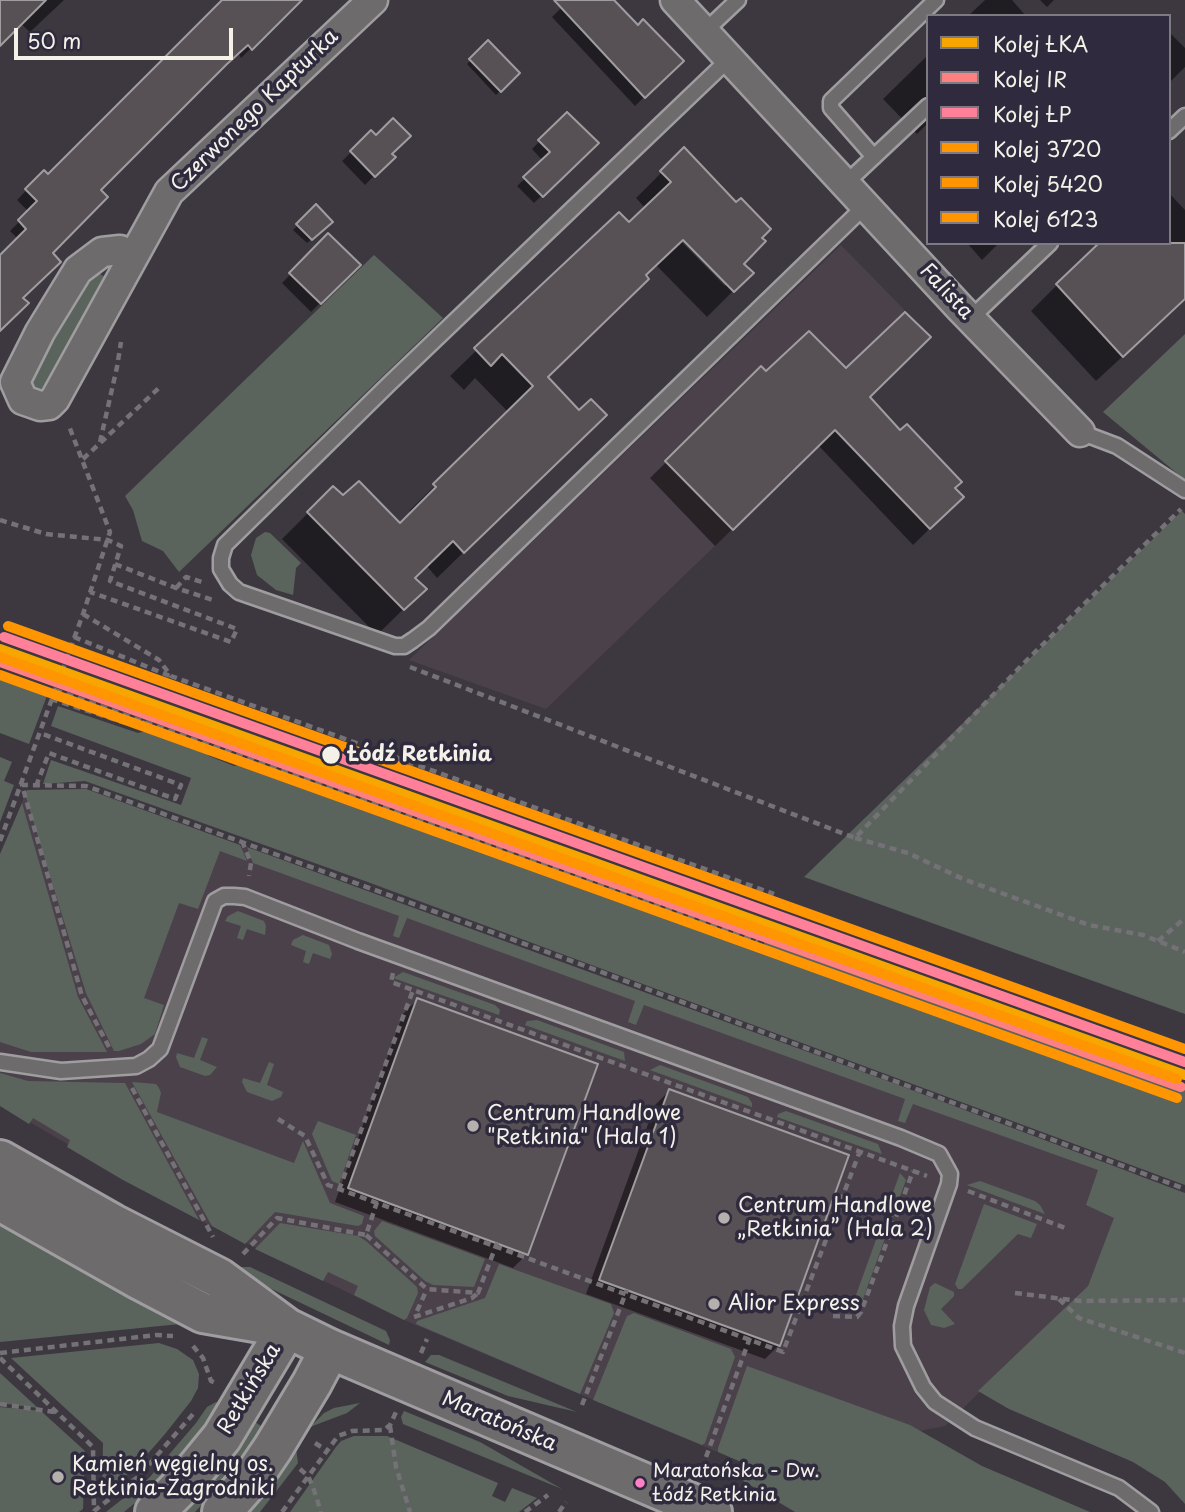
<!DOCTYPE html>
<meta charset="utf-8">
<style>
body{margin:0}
#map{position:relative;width:1185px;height:1512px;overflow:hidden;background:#3d3840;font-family:"Playpen Sans",sans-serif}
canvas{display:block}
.legend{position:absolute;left:926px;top:14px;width:245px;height:231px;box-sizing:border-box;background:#2f2a3d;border:2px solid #7e7a81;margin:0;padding:9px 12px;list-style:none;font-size:21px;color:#f4f1e8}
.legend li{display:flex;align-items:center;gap:14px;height:35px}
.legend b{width:35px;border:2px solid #7e7a81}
.scale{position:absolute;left:14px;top:28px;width:219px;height:32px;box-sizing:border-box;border:4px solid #f4f1e8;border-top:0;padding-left:9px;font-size:21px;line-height:24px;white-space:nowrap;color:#f4f1e8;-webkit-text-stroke:5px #2f2a3d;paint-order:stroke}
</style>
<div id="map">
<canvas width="1185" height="1512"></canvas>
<ul class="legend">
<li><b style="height:9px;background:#f7a600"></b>Kolej ŁKA</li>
<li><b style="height:9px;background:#ff8080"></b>Kolej IR</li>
<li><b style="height:9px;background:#ff8098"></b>Kolej ŁP</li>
<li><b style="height:9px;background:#ff9500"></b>Kolej 3720</li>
<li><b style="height:9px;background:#ff9500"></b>Kolej 5420</li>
<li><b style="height:9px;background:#ff9500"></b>Kolej 6123</li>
</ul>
<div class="scale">50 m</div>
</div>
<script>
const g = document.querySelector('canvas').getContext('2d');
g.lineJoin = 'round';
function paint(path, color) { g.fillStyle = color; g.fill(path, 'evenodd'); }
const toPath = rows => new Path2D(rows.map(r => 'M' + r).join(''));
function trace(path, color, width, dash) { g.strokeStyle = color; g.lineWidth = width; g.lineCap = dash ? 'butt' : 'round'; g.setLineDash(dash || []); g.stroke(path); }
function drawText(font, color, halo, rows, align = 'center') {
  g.font = font + ' "Playpen Sans",sans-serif'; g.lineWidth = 7; g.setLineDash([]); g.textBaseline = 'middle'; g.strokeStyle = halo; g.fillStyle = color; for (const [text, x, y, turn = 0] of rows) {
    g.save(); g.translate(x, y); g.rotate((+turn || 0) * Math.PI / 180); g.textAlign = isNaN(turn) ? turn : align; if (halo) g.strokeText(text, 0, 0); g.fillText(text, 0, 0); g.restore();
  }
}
paint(toPath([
 [841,245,931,337,546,709,409,660],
 [86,789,1134,1173,1088,1286,945,1426,746,1464,404,1320,199,1220,0,1105,0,857,27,790]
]), '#4b414a');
paint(toPath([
 [374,255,443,318,179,572,163,551,142,541,133,510,125,496],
 [91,268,105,277,110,288,52,390,33,394,28,374],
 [1185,334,1185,480,1103,412],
 [1182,511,1185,514,1185,1014,804,877],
 [265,532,270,533,301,563,296,568,293,595,276,590,257,575,251,555,256,538],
 [0,676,48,693,29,744,0,733],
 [58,706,138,733,150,730,203,750,209,756,234,766,244,764,762,948,768,934,1185,1088,1185,1185,365,881,85,781,43,784,51,760,181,805,191,778,51,726],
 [0,757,12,762,4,781,14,785,0,822],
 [86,789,240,845,247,861,220,851,198,909,179,903,144,998,164,1005,155,1034,141,1044,119,1051,114,1051,86,993,25,794,27,790],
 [22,803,78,997,107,1052,31,1052,0,1042,0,854],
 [247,847,893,1083,1185,1193,1185,1504,1165,1482,1133,1462,1009,1409,978,1391,1088,1286,1114,1218,1086,1205,1098,1170,913,1104,905,1123,898,1121,905,1099,644,1005,636,1025,628,1022,635,1001,407,918,399,938,393,936,399,916,253,863],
 [238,911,264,921,266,926,265,935,247,929,243,940,237,938,241,926,225,921,228,916],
 [303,935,329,945,332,954,330,959,313,953,309,964,303,962,306,951,291,945,293,940],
 [403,972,495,1005,500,1010,499,1015,393,978],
 [537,1020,624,1052,625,1061,525,1025,527,1021],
 [202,1037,208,1039,200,1060,217,1067,210,1075,205,1076,180,1067,176,1057,177,1053,194,1058],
 [269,1062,274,1064,267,1085,283,1092,281,1097,272,1101,247,1092,242,1082,243,1078,260,1083],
 [660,1065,748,1097,752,1103,752,1107,650,1070],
 [0,1073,28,1081,125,1083,199,1220,123,1180,67,1147,70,1140,33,1118,29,1124,0,1106],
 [132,1082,156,1084,159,1088,161,1093,157,1112,294,1163,303,1141,330,1203,364,1216,362,1224,358,1226,275,1212,245,1244,212,1226],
 [786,1111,878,1144,882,1154,777,1117,778,1114],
 [318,1121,356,1135,339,1184,332,1181,312,1134],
 [900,1173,906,1180,859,1310,855,1311,851,1309],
 [980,1181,1035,1201,1040,1205,1045,1214,967,1185],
 [984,1204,1037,1224,1031,1238,1018,1234,962,1289,958,1289,955,1284],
 [0,1220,183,1321,180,1324,0,1342],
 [382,1221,485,1259,474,1287,433,1285,425,1281,375,1236,374,1231],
 [280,1223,358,1236,366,1241,417,1287,418,1293,407,1318,404,1320,354,1295,358,1286,328,1272,323,1281,255,1249],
 [499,1264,611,1304,614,1313,580,1394,416,1324,417,1321,485,1298],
 [239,1267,250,1267,386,1331,390,1340,389,1345,236,1272],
 [935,1283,954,1292,954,1296,941,1309,955,1324,944,1328,931,1325,924,1310,930,1287],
 [634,1313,731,1349,735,1357,705,1443,702,1445,593,1400,627,1316],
 [159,1343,177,1349,193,1360,199,1374,198,1388,191,1401,165,1434,137,1466,102,1496,103,1443,11,1358],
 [431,1355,439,1355,577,1412,508,1396,425,1362],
 [747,1366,910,1425,982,1466,1090,1512,795,1512,740,1479,746,1464,718,1452,718,1448],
 [0,1373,38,1408,0,1403],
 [216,1402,221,1404,212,1419,152,1489,124,1512,106,1512,149,1478,196,1423,207,1407],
 [360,1403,347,1413,310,1427,324,1413,334,1408],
 [0,1407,41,1411,85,1451,83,1509,79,1512,0,1512],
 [404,1411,480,1442,562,1489,403,1424,401,1417],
 [255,1422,264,1428,239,1464,195,1512,182,1512,231,1457],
 [354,1436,387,1436,498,1483,492,1496,505,1502,512,1488,537,1498,519,1512,290,1512,336,1447,341,1441],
 [296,1448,298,1463,285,1480,260,1512,247,1512]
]), '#5a645d');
paint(toPath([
 [0,0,64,0,30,32,20,23,0,43],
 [236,0,300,0,241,58,238,53,98,190,50,253,0,328,0,257,18,239,10,231,29,212,17,200,44,172,48,176],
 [569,0,612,0,637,27,681,61,635,106,552,17],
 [985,0,1012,0,1026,16,968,16],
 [1040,0,1054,0,1047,7],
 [1169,32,1185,48,1185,67,1169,83],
 [488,42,518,73,496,95,467,64],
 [928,55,928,123,917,134,883,99],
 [567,114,597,143,534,203,517,186,543,161,532,149],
 [371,133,393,157,365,185,342,161],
 [684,150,742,264,751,273,707,317,656,265,546,377,579,440,437,578,426,565,413,578,424,589,377,635,282,539,333,488,342,498,400,525,412,513,409,511,509,413,475,378,464,390,450,376,618,214,629,225,646,209,636,198],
 [678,233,727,283,725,286,675,235],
 [1169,193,1185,210,1185,299,1096,381,1031,311,1057,285,1169,243],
 [316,207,327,226,307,243,293,230],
 [328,236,358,265,311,312,282,283],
 [967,243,999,243,982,260],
 [761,369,766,374,867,397,962,497,913,545,818,445,715,546,650,478],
 [417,1000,527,1254,513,1268,335,1202,403,1014],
 [669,1091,779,1345,765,1359,586,1294,655,1105]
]), '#0007');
const building = toPath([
 [0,0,46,0,0,46,0,0],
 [222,0,302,0,252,50,248,45,227,64,101,190,108,197,53,253,61,262,23,298,29,303,0,331,0,255,26,229,18,220,37,201,25,189,44,170,48,174,222,0],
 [554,0,614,0,638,25,643,19,684,61,645,98,554,0],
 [488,40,520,73,501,92,469,59,488,40],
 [567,112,599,143,543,197,523,177,550,152,538,140,567,112],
 [393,118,411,136,392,154,396,157,375,177,350,151,371,130,376,135,393,118],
 [684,147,736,202,741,198,771,229,762,238,766,241,744,264,754,273,734,292,683,240,646,275,649,279,548,377,579,410,591,399,607,415,464,553,453,541,415,578,427,589,404,610,307,512,333,486,343,495,359,481,400,523,436,487,433,484,533,386,502,354,491,366,474,348,619,212,629,222,671,182,660,171,684,147],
 [316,204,333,222,312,240,296,224,316,204],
 [328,233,361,265,321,304,289,273,328,233],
 [1099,243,1185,243,1185,299,1123,357,1056,284,1099,243],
 [905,312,931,337,870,397,900,430,907,424,962,482,955,488,964,497,930,529,835,430,733,530,665,461,761,366,766,371,809,331,846,368,905,312],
 [417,998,598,1064,528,1255,348,1188,417,998],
 [669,1089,849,1155,780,1346,599,1280,669,1089]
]);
paint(building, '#575155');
trace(building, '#9f9d9f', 2);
const lane = toPath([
 [703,33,738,0],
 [729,59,390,383,225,545,221,558,221,569,230,584,239,592,395,646,404,646,413,640,429,628,865,206],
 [1169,131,1185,116],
 [874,157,831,108,831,101,936,0],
 [845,184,928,106],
 [971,318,1050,243],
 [1080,432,1117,446,1185,490],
 [0,1062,61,1071,136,1066,149,1059,160,1049,215,901,224,896,234,896,245,897,358,941,901,1138,939,1154,950,1174,949,1184,906,1306,902,1326,903,1346,923,1387,935,1402,975,1428,1119,1488,1151,1512]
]);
const street = toPath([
 [675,0,960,308,1080,432],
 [133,255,120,250,102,252,78,270,40,332,15,382,23,400,40,406,49,405,55,399,169,192,373,0]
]);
const secondary = toPath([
 [0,1160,113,1224,219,1278,287,1328,330,1349,712,1512],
 [0,1201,140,1280,203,1313,278,1326],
 [155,1512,186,1481,222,1437,287,1328],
 [222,1512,256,1473,273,1448,312,1383,330,1349]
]);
trace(lane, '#9f9d9f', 19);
trace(street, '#9f9d9f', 33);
trace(secondary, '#9f9d9f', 44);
trace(toPath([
 [100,442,117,367,121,342],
 [83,459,161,386],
 [0,520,46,534,108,540,121,546,110,581,237,629,231,642,90,592],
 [115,564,176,588,216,601],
 [176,588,186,577,205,583],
 [83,614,159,660,171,676,774,894],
 [74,637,170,676],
 [410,667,855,838,1025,662,1181,509],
 [55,690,758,941],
 [51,699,135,726,142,727,145,721],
 [36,786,49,753,175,799,181,785,40,733],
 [855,838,908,853,963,879,1089,925,1143,935,1185,952],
 [0,841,83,614,110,532,69,426],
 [242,841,251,863,249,876],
 [1158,941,1185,918],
 [393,973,391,982,927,1176],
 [109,1047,82,996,22,785,86,786,561,957,1185,1189],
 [132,1088,213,1237],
 [278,1119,305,1136,328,1185,783,1352,860,1151],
 [339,1190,413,990],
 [968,1191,1065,1228],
 [366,1235,427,1289,478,1293,497,1243],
 [243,1254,277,1218,366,1235,378,1199],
 [1015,1293,1080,1301,1185,1300],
 [1059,1299,1079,1318,1185,1353],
 [417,1311,427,1289],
 [833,1316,857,1317,861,1312,913,1171],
 [414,1317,472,1298,478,1293],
 [193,1346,203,1358,211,1381,218,1384],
 [0,1353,156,1335,173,1336],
 [421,1353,427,1339],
 [0,1358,93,1447,94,1511],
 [0,1404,55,1412],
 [582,1405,627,1290],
 [390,1426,396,1467,410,1512],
 [315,1443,326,1450],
 [706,1457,751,1335],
 [300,1469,308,1476,313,1487,321,1512],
 [94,1511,138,1477,194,1413],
 [282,1512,338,1436,352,1431,384,1430,390,1425,396,1412],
 [525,1512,548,1495],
 [559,1512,566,1502]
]), '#747276', 4.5, [7, 5]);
trace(lane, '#6e6b6d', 14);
trace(street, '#6e6b6d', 28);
trace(secondary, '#6e6b6d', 38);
trace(toPath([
 [0,649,1185,1075]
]), '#f7a600', 10);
trace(toPath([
 [0,662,1181,1087]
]), '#ff8080', 10);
trace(toPath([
 [4,637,1185,1062]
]), '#ff8098', 10);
trace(toPath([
 [0,675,1177,1098]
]), '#ff9500', 10);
trace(toPath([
 [8,626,1185,1049]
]), '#ff9500', 10);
trace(toPath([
 [0,657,1177,1079]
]), '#ff9500', 10);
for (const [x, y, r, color] of [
 [331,755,10,"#f4f1e8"],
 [473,1126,7,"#b4b0ad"],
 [724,1218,7,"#b4b0ad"],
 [714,1304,7,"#b4b0ad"],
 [58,1477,7,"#b4b0ad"],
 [640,1483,6,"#ff80c5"]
]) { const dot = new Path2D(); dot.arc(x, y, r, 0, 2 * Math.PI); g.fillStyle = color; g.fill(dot); trace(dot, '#2f2a3d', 2.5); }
drawText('19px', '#f4f1e8', '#2f2a3d', [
 ["Maratońska - Dw.",653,1472],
 ["Łódź Retkinia",653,1496]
], 'left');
drawText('21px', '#f4f1e8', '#2f2a3d', [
 ["Czerwonego Kapturka",255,111,-44],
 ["Falista",946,292,47],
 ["Retkińska",250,1389,-59],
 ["Maratońska",499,1422,23]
]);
drawText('bold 21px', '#f4f1e8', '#2f2a3d', [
 ["Łódź Retkinia",348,755]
], 'left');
drawText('21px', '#f4f1e8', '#2f2a3d', [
 ["Centrum Handlowe",487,1114],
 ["\"Retkinia\" (Hala 1)",487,1138],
 ["Centrum Handlowe",738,1206],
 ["„Retkinia” (Hala 2)",738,1230],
 ["Alior Express",728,1304],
 ["Kamień węgielny os.",72,1465],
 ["Retkinia-Zagrodniki",72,1489]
], 'left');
</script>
